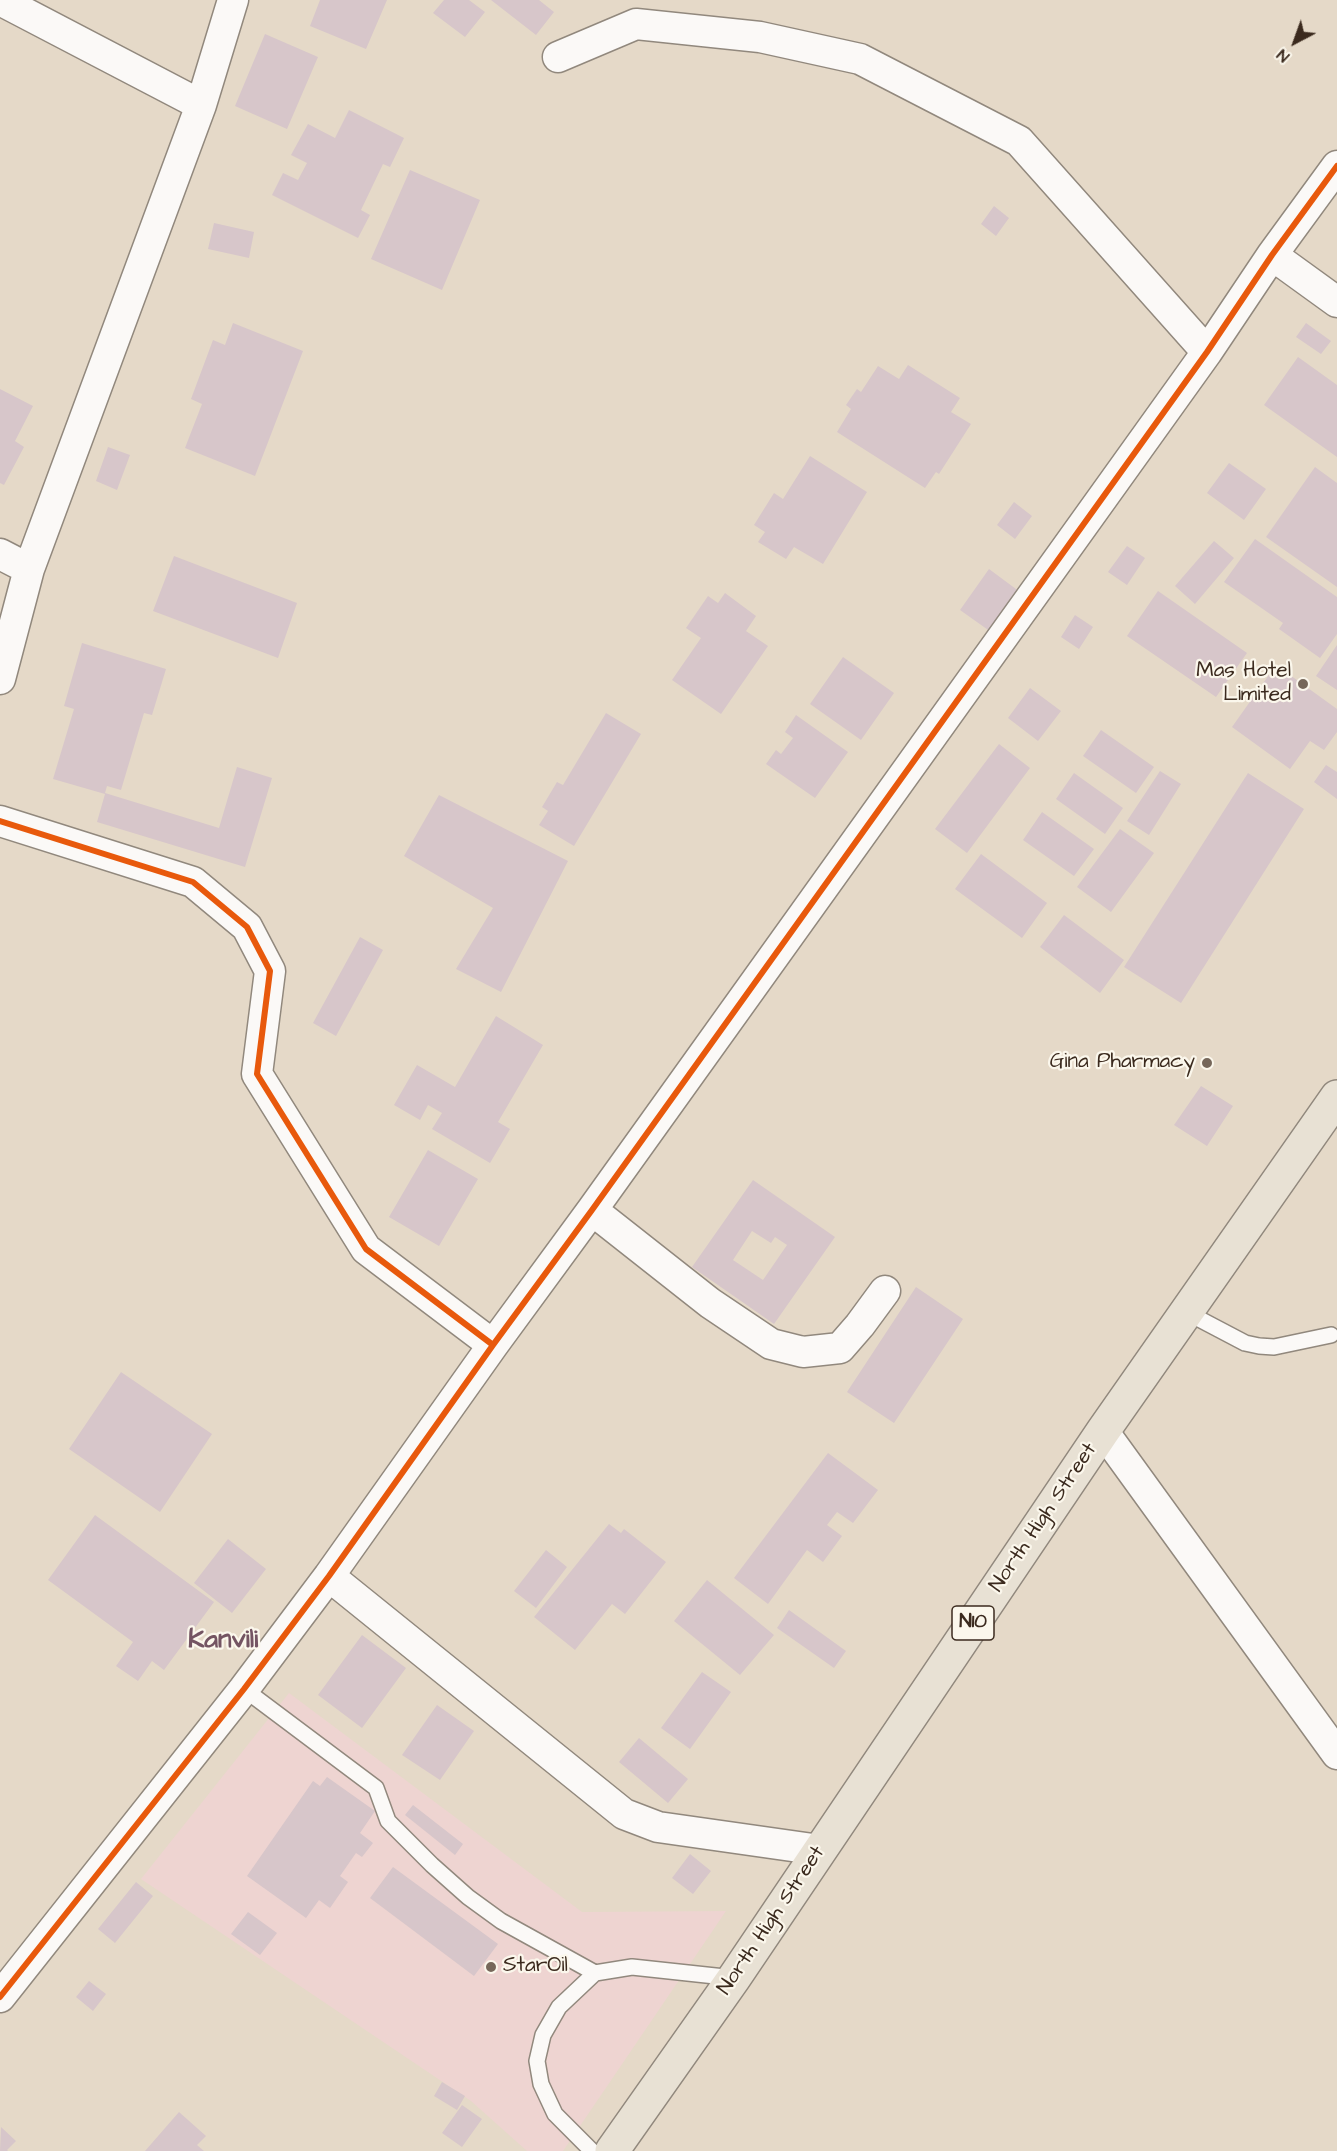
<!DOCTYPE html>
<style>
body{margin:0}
#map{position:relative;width:1337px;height:2151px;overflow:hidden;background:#e5d9c8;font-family:"Architects Daughter",sans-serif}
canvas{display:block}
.north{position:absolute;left:1265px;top:12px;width:60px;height:60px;-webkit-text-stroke:4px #fbf7ec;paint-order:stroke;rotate:221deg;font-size:16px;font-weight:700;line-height:24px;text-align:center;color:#3b2a1e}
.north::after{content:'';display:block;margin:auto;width:21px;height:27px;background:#3b2a1e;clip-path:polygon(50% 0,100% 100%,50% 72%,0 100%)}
</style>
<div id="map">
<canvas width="1337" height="2151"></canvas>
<div class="north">N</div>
</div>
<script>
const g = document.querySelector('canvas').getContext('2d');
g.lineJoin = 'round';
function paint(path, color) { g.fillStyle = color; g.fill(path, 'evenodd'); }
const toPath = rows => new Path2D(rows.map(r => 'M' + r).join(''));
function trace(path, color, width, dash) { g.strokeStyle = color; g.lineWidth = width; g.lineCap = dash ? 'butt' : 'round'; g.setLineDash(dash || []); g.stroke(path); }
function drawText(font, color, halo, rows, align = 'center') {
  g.font = font + ' "Architects Daughter",sans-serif'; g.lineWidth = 4.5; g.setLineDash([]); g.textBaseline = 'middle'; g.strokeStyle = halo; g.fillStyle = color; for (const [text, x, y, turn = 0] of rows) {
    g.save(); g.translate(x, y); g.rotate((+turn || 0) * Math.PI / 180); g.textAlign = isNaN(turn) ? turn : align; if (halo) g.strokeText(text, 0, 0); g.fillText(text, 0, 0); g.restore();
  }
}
paint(toPath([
 [289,1693,582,1912,726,1911,563,2151,527,2151,471,2101,141,1879]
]), '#eed4d1');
paint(toPath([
 [320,0,387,0,366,49,310,26],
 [444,0,469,0,485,12,465,37,433,13],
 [491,0,539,0,554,12,536,35],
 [265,34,318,57,287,129,235,106],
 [349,110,404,138,390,167,383,164,361,210,370,215,358,238,272,195,283,173,298,180,307,163,291,155,308,124,335,138],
 [410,170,480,200,442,290,371,259],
 [994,206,1009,218,996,236,981,224],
 [214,223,254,232,249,258,208,249],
 [233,323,303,351,255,476,185,448,202,404,191,399,213,340,225,345],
 [1306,323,1331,341,1321,354,1296,337],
 [1298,357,1337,385,1337,457,1264,405],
 [908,365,960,398,951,412,971,424,939,474,936,472,925,488,837,432,851,409,846,405,857,389,861,392,878,366,899,379],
 [0,389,33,406,15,441,24,447,4,485,0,483],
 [108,447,130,455,117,490,96,481],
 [810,456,867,492,823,564,794,547,786,559,758,542,765,532,754,525,774,493,783,499],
 [1229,463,1266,489,1244,520,1207,493],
 [1315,467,1337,483,1337,587,1266,537],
 [1014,502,1032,516,1015,539,997,525],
 [1255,539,1337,597,1337,634,1320,658,1279,629,1283,623,1224,582],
 [1214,541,1234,558,1195,604,1175,586],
 [1127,546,1145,558,1127,585,1108,572],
 [174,556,297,603,278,658,153,611],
 [989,569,1020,592,991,632,960,610],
 [1158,591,1247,653,1216,697,1127,636],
 [725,593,756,616,746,631,768,646,721,714,672,680,701,638,686,628,708,596,718,603],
 [1075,615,1093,627,1079,649,1061,637],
 [82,643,166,669,152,715,144,713,121,790,107,786,105,793,219,828,237,767,272,778,245,867,97,822,105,794,53,779,74,709,64,706],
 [1337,645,1337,690,1316,676],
 [843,657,894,693,861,740,810,704],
 [1276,665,1337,709,1337,732,1324,750,1310,741,1290,769,1232,727],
 [1030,688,1061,711,1038,741,1008,718],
 [606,713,641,734,574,846,539,825,548,811,542,807,557,782,563,785],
 [796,715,848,752,815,798,766,764,776,750,781,754,793,738,785,732],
 [1101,730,1154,767,1136,793,1083,756],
 [999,744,1030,768,967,853,935,829],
 [1326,765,1337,772,1337,799,1314,782],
 [1160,771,1181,784,1149,835,1127,821],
 [1074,773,1123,808,1105,834,1056,799],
 [1248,773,1304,809,1181,1003,1124,967],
 [439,795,568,861,501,992,456,969,493,908,404,856],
 [1042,812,1094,849,1074,876,1023,840],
 [1120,829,1154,853,1111,912,1077,887],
 [981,854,1047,903,1022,938,955,889],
 [1064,915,1124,960,1100,993,1040,947],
 [360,937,383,950,336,1036,313,1023],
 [496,1016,543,1045,498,1122,510,1129,490,1163,432,1129,442,1113,428,1105,420,1120,394,1105,417,1065,455,1087],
 [1201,1086,1233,1106,1207,1146,1174,1125],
 [428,1150,478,1179,439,1246,389,1217],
 [753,1180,835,1237,774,1324,692,1267],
 [752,1231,771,1243,775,1237,787,1245,763,1280,733,1260],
 [916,1287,963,1319,894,1423,847,1392],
 [121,1372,212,1434,160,1512,69,1449],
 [828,1453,878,1490,853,1523,837,1512,827,1525,842,1536,823,1562,807,1550,768,1604,734,1578],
 [95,1515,214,1602,164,1670,152,1661,138,1681,116,1666,133,1642,48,1580],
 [609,1524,621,1533,624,1529,666,1562,625,1614,612,1604,575,1650,534,1617],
 [228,1539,266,1569,232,1613,194,1583],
 [546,1550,567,1567,536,1608,514,1591],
 [707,1580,774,1635,740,1675,674,1621],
 [789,1610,846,1651,834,1668,777,1628],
 [362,1635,406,1668,362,1728,318,1695],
 [702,1672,731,1692,690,1749,661,1728],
 [437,1705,474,1731,440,1780,402,1755],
 [639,1738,688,1779,668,1803,619,1762],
 [327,1777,375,1811,360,1833,373,1843,362,1857,356,1853,340,1876,348,1882,330,1908,319,1900,306,1918,247,1876,313,1781,320,1786],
 [413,1805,463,1844,455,1855,405,1815],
 [690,1854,711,1871,693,1894,672,1878],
 [393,1867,498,1944,474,1976,370,1898],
 [136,1882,153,1896,115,1943,98,1929],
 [248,1912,277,1933,260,1955,231,1934],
 [89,1981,106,1994,93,2011,76,1997],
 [442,2082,465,2096,457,2110,434,2096],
 [462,2105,482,2119,462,2147,442,2133],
 [179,2112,206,2136,197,2145,204,2151,145,2151],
 [1,2127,16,2141,7,2150,8,2151,0,2151]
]), '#d7c6ca');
const service = toPath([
 [1186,1312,1245,1343,1259,1346,1274,1347,1331,1335],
 [244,1689,376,1788,388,1821,432,1865,468,1897,501,1921,595,1973],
 [592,2151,555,2114,541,2084,537,2061,543,2035,559,2007,595,1973,632,1967,734,1978]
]);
const minor = toPath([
 [0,0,201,105],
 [558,57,636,24,760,37,860,59,1019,141,1207,352],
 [1272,255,1337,302],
 [0,554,29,569],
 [0,679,29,569,201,105,233,0],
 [0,821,193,882,247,927,270,971,257,1074,366,1249,493,1345],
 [592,1210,710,1303,771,1344,803,1352,840,1348,860,1325,885,1291],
 [1103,1431,1337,1754],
 [329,1576,624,1814,658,1827,820,1850],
 [0,1997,244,1689,329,1576,493,1345,592,1210,1207,352,1272,255,1337,166]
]);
const trunk = toPath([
 [612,2151,734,1978,1103,1431,1337,1097]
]);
trace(service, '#91887d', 18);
trace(minor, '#91887d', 33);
trace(trunk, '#91887d', 36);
trace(service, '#fbf9f7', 15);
trace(minor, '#fbf9f7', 30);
trace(trunk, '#e8e1d4', 33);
trace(toPath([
 [0,821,193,882,247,927,270,971,257,1074,366,1249,493,1345],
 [0,1997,244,1689,329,1576,493,1345,592,1210,1207,352,1272,255,1337,166]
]), '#e8590c', 6);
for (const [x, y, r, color] of [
 [1303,684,6,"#76675a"],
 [1207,1063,6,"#76675a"],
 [491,1967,6,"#76675a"]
]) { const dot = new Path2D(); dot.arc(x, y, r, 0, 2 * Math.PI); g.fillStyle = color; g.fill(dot); trace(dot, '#fbf7ec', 2); }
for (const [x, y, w] of [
 [973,1623,42]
]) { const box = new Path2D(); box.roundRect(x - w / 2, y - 17, w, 34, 4.5); g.fillStyle = '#fbf7ec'; g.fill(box); trace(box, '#3b2a1e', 1.5); }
drawText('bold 20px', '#3b2a1e', null, [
 ["N10",973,1623]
]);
drawText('21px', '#3b2a1e', '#fbf7ec', [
 ["Mas Hotel",1291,672],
 ["Limited",1291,696],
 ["Gina Pharmacy",1195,1063],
 ["StarOil",503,1967,"left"]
], 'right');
drawText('21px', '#3b2a1e', '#fbf7ec', [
 ["North High Street",1044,1518,-56],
 ["North High Street",772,1921,-56]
]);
drawText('bold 27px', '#745462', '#fbf7ec', [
 ["Kanvili",223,1641]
]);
</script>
